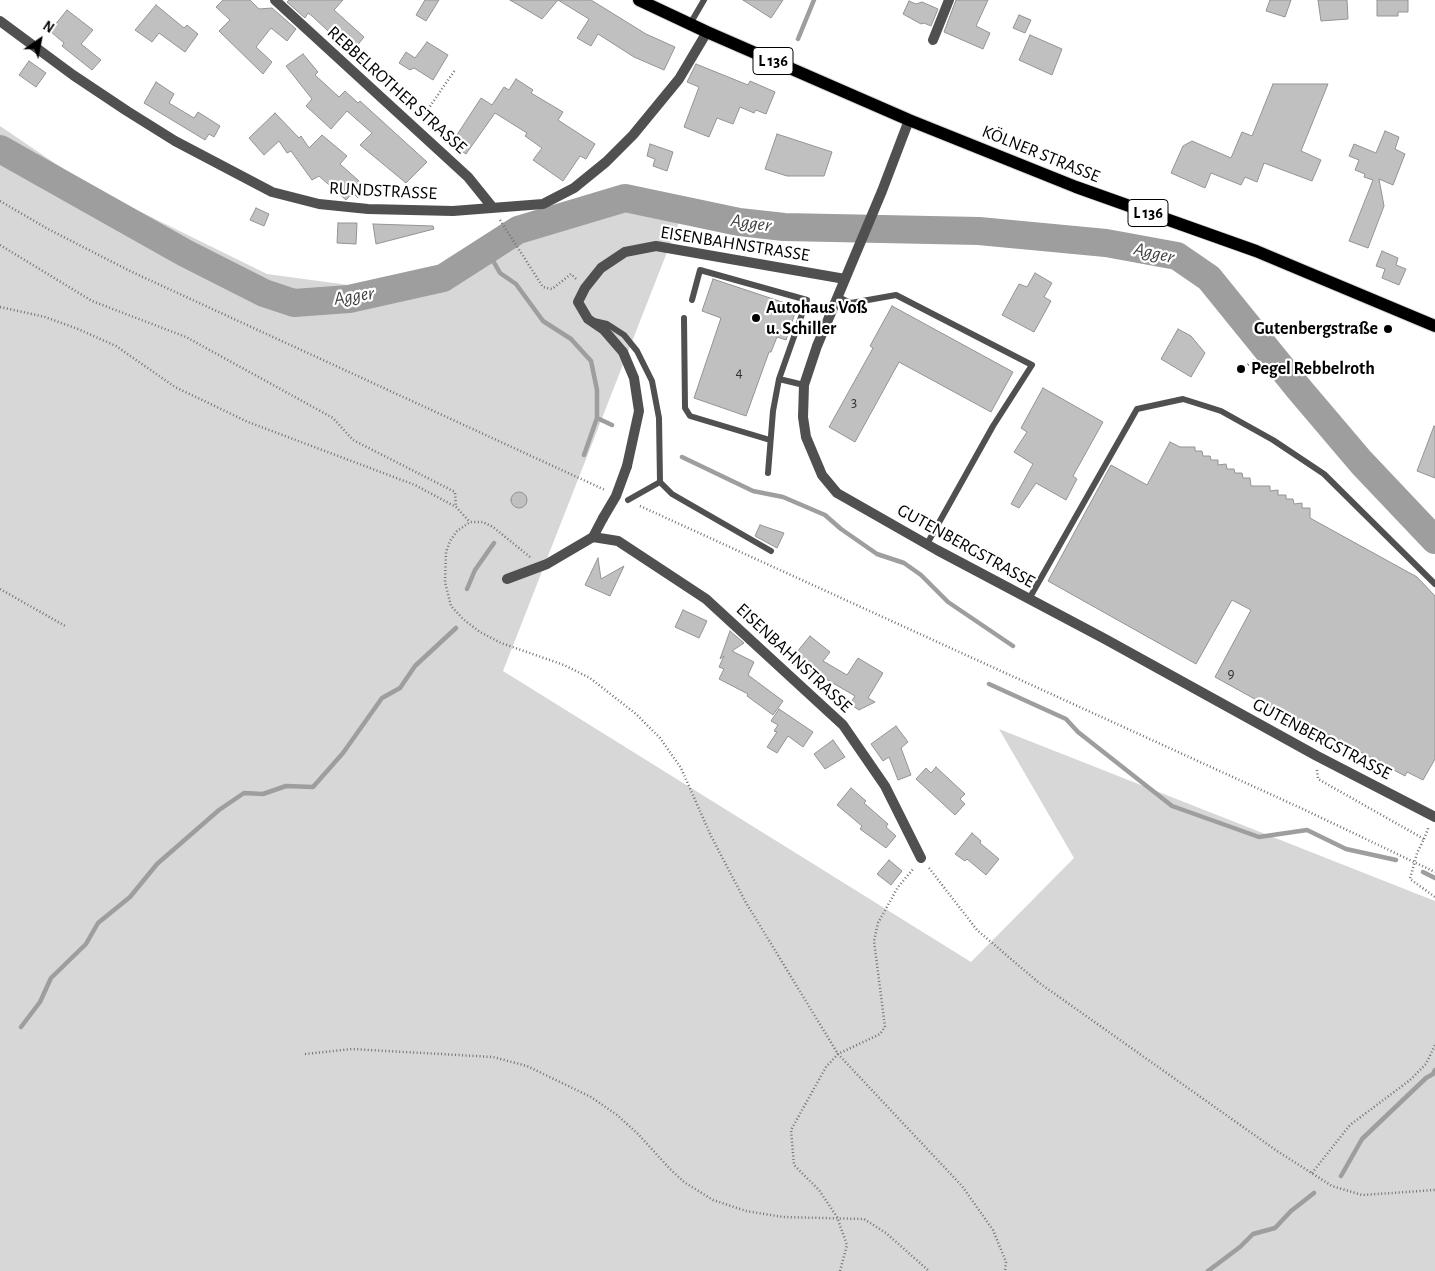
<!DOCTYPE html>
<meta charset="utf-8">
<style>
body{margin:0}
#map{position:relative;width:1435px;height:1271px;overflow:hidden;background:#fff;font-family:"Alegreya Sans",sans-serif}
canvas{display:block}
.north{position:absolute;left:15px;top:15px;width:50px;height:50px;-webkit-text-stroke:4px #fff;paint-order:stroke;rotate:33deg;font-size:14px;font-weight:700;line-height:20px;text-align:center;color:#000}
.north::after{content:'';display:block;margin:auto;width:18px;height:22px;background:#000;clip-path:polygon(50% 0,100% 100%,50% 72%,0 100%)}
</style>
<div id="map">
<canvas width="1435" height="1271"></canvas>
<div class="north">N</div>
</div>
<script>
const g = document.querySelector('canvas').getContext('2d');
g.lineJoin = 'round';
function paint(path, color) { g.fillStyle = color; g.fill(path, 'evenodd'); }
const toPath = rows => new Path2D(rows.map(r => 'M' + r).join(''));
function trace(path, color, width, dash) { g.strokeStyle = color; g.lineWidth = width; g.lineCap = dash ? 'butt' : 'round'; g.setLineDash(dash || []); g.stroke(path); }
function drawText(font, color, halo, rows, align = 'center') {
  g.font = font + ' "Alegreya Sans",sans-serif'; g.lineWidth = 4.5; g.setLineDash([]); g.textBaseline = 'middle'; g.strokeStyle = halo; g.fillStyle = color; for (const [text, x, y, turn = 0] of rows) {
    g.save(); g.translate(x, y); g.rotate((+turn || 0) * Math.PI / 180); g.textAlign = isNaN(turn) ? turn : align; if (halo) g.strokeText(text, 0, 0); g.fillText(text, 0, 0); g.restore();
  }
}
paint(toPath([
 [0,126,90,187,267,274,363,287,488,261,633,186,680,219,503,671,971,962,1074,858,999,729,1435,901,1435,1271,0,1271]
]), '#d7d7d7');
trace(toPath([
 [798,39,814,0],
 [487,250,500,273,516,284,543,321,571,339,591,361,597,390,597,418,612,425],
 [584,455,597,418],
 [682,457,753,491,783,497,825,515,841,529,877,554,904,563,921,575,948,602,1013,646],
 [467,589,475,570,494,543],
 [989,684,1066,719,1078,732,1172,806,1259,837,1307,830,1346,849,1396,860],
 [1423,872,1435,878],
 [21,1027,40,1002,51,978,86,944,98,923,130,897,157,864,219,810,244,793,263,794,286,786,313,787,343,753,382,698,400,688,415,666,456,628],
 [1341,1176,1362,1139,1426,1078,1433,1074,1435,1070],
 [1208,1271,1240,1247,1253,1234,1275,1228,1291,1211,1314,1193]
]), '#9e9e9e', 4.5);
trace(toPath([
 [0,149,185,253,264,293,294,303,349,299,443,278,518,230,625,198,739,222,784,227,979,231,1106,243,1177,256,1209,278,1299,389,1361,462,1435,540]
]), '#9e9e9e', 28);
const building = toPath([
 [223,0,250,0,259,9,272,8,296,29,287,41,271,28,256,47,272,62,263,74,219,31,230,20,216,7,223,0],
 [289,0,343,0,334,10,364,37,356,47,348,40,343,45,312,16,308,13,305,18,287,2,289,0],
 [425,0,439,0,426,21,416,15,425,0],
 [510,0,591,0,646,34,675,47,664,70,634,57,598,34,591,46,577,38,589,19,558,0,542,19,510,0],
 [743,0,783,0,771,18,743,0],
 [956,0,988,0,976,26,990,33,983,49,944,32,956,0],
 [1270,0,1291,0,1285,17,1266,11,1270,0],
 [1318,0,1347,0,1348,19,1321,21,1318,0],
 [1377,0,1408,0,1408,12,1398,12,1398,16,1377,16,1377,0],
 [909,1,916,4,922,2,938,9,931,26,924,23,921,24,903,14,909,1],
 [156,5,184,28,187,25,198,34,185,52,159,33,152,42,135,30,156,5],
 [67,10,93,30,81,44,101,60,92,70,62,46,64,43,50,31,67,10],
 [1019,15,1031,20,1025,33,1013,28,1019,15],
 [1030,35,1062,49,1052,75,1019,60,1030,35],
 [427,42,448,55,433,80,414,68,410,70,399,63,406,52,415,58,427,42],
 [303,54,318,72,315,75,339,97,345,91,358,103,360,101,427,162,406,183,360,145,372,133,347,111,331,129,306,106,312,99,286,66,303,54],
 [29,61,46,73,36,87,19,75,29,61],
 [696,64,748,85,750,81,775,92,766,114,756,110,754,113,740,107,733,124,717,118,709,137,684,127,699,87,687,82,696,64],
 [516,79,533,90,531,93,563,112,558,120,595,144,586,159,580,156,563,181,533,160,542,148,525,136,527,133,495,113,466,154,451,144,481,98,492,105,504,87,509,90,516,79],
 [156,82,174,94,169,103,194,118,198,112,220,126,214,137,209,134,205,140,144,103,156,82],
 [1273,84,1328,84,1301,151,1321,160,1312,181,1264,163,1257,182,1245,177,1241,185,1211,173,1205,188,1171,173,1183,146,1192,141,1231,158,1242,132,1252,136,1273,84],
 [275,113,299,138,301,136,309,148,322,135,347,156,340,164,359,181,358,198,353,193,346,200,319,176,312,180,291,151,287,153,279,141,264,155,249,138,275,113],
 [1385,131,1399,137,1395,149,1405,154,1393,185,1379,179,1384,206,1368,248,1349,241,1373,180,1364,177,1365,174,1355,170,1359,160,1349,156,1354,144,1376,153,1385,131],
 [777,134,832,152,824,176,787,176,765,169,777,134],
 [650,144,673,152,667,171,653,166,655,159,647,156,650,144],
 [256,208,269,214,264,226,250,220,256,208],
 [338,223,357,223,356,244,337,243,338,223],
 [373,224,433,226,434,229,376,244,373,224],
 [1382,251,1398,258,1396,265,1406,269,1399,285,1382,278,1385,269,1376,266,1382,251],
 [1035,273,1052,283,1044,297,1051,301,1034,332,1002,315,1019,284,1027,287,1035,273],
 [713,279,797,307,786,340,777,337,771,352,769,352,746,416,694,398,721,318,702,311,713,279],
 [892,306,1013,372,991,412,899,362,855,442,829,427,873,348,870,346,892,306],
 [1178,329,1191,336,1205,353,1191,377,1161,359,1178,329],
 [1043,388,1103,422,1073,476,1077,479,1066,500,1036,483,1019,508,1011,504,1033,464,1014,452,1027,432,1021,428,1043,388],
 [1434,426,1435,427,1435,478,1417,471,1434,426],
 [1170,442,1180,447,1195,447,1195,451,1202,451,1203,456,1210,456,1211,460,1218,460,1218,465,1226,464,1227,469,1234,469,1235,473,1242,473,1243,478,1250,478,1251,486,1270,486,1270,491,1278,490,1278,495,1286,495,1286,499,1293,499,1294,504,1302,503,1302,508,1310,508,1310,518,1417,577,1435,596,1435,759,1423,780,1407,772,1405,776,1318,729,1316,733,1215,677,1251,610,1232,600,1196,664,1048,581,1111,465,1147,485,1170,442],
 '511 500a8 8 0 1 1 16 0a8 8 0 1 1-16 0Z',
 [760,525,784,533,777,548,755,536,760,525],
 [598,558,601,579,624,566,610,596,585,585,598,558],
 [683,610,707,621,699,638,675,627,683,610],
 [730,631,744,643,732,651,754,662,748,675,783,701,773,715,747,696,748,694,719,679,724,669,719,667,724,656,720,659,730,631],
 [810,636,830,652,823,661,847,675,858,658,883,673,868,698,875,702,859,710,850,704,855,696,814,672,810,678,792,663,798,656,796,653,810,636],
 [779,709,813,732,803,747,788,736,777,753,767,747,777,732,774,731,778,725,771,721,779,709],
 [896,726,908,742,901,748,911,775,898,780,889,757,883,761,871,744,896,726],
 [833,740,845,757,825,769,814,754,833,740],
 [936,767,965,794,960,799,965,804,955,815,916,779,926,768,931,773,936,767],
 [851,788,866,801,864,803,888,824,886,827,896,836,886,848,860,829,862,826,837,805,851,788],
 [972,833,981,841,980,843,999,859,986,875,967,859,965,861,955,854,972,833],
 [889,860,902,871,891,885,877,874,889,860]
]);
paint(building, '#c0c0c0');
trace(building, '#949494', 1);
const primary = toPath([
 [639,0,707,32,909,120,1076,187,1256,251,1435,326]
]);
trace(primary, '#dbdbdb', 14);
trace(toPath([
 [422,118,455,70],
 [0,201,48,229,132,272,605,490],
 [500,220,543,287,552,289,571,274,577,280],
 [0,245,92,301,186,337,333,418,353,440,455,492,456,507],
 [0,307,45,317,78,329,116,346,175,387,248,422,415,485,456,507,470,522],
 [1245,367,1256,359],
 [640,506,1305,810,1435,872],
 [530,557,493,527,483,522,470,522,457,531,450,541,446,552,445,582,451,606,463,619,480,632,501,643,564,665,590,678,636,714,660,738,681,768,711,836,745,901,838,1054,962,1186,993,1230,1006,1262,1005,1271],
 [0,589,67,627],
 [1317,770,1318,779,1424,839,1417,853,1410,879,1435,897],
 [1424,839,1429,826],
 [929,868,977,930,1038,982,1277,1151,1332,1186,1362,1195,1435,1190],
 [305,1054,352,1049,493,1057,527,1066,591,1097,617,1115,638,1134,670,1169,684,1182,713,1200,746,1211,783,1217,864,1219,886,1233,929,1271],
 [1312,1173,1350,1125,1410,1080,1426,1064,1435,1045],
 [840,1271,847,1245,837,1217,819,1190,794,1165,791,1130,826,1067,838,1054,880,1034,885,1027,874,941,878,923,898,887,914,868]
]), '#727272', 2.5, [1, 2.5]);
trace(toPath([
 [690,24,704,0],
 [838,297,851,303,896,295,1032,365,993,426,927,544],
 [692,300,700,270,807,300,779,379],
 [684,318,685,408,690,416,770,440],
 [594,321,607,324,624,335,637,351,652,381,659,418,660,482,628,500],
 [768,473,773,411,779,379,804,385],
 [660,482,672,494,771,551],
 [1029,599,1137,409,1183,399,1221,411,1273,440,1324,474,1435,584]
]), '#505050', 6);
trace(toPath([
 [275,0,468,177,493,208],
 [0,21,73,75,127,111,175,141,272,192,319,204,368,209,453,211,543,204,574,188,606,162,633,135,679,79,707,32],
 [933,40,949,0],
 [909,120,882,191,817,346,804,385,803,417,806,437,822,475,837,493,937,550,1105,639,1317,756,1435,817],
 [627,466,639,411,634,378,623,352,604,330,588,319,578,302,585,288,601,268,625,252,656,246,845,279],
 [593,537,618,541,706,599,843,725,885,786,921,858],
 [507,579,547,564,593,537,603,518]
]), '#505050', 10);
trace(primary, '#000', 12);
trace(toPath([
 [603,518,616,496,627,466]
]), '#505050', 10);
for (const [x, y, r, color] of [
 [756,318,5,"#000"],
 [1388,329,5,"#000"],
 [1241,369,5,"#000"]
]) { const dot = new Path2D(); dot.arc(x, y, r, 0, 2 * Math.PI); g.fillStyle = color; g.fill(dot); trace(dot, '#fff', 2); }
drawText('15px', '#303030', null, [
 ["4",739,372],
 ["3",854,402],
 ["9",1231,673]
]);
for (const [x, y, w] of [
 [773,61,40],
 [1148,213,40]
]) { const box = new Path2D(); box.roundRect(x - w / 2, y - 13.5, w, 27, 4); g.fillStyle = '#fff'; g.fill(box); trace(box, '#000', 1); }
drawText('bold 16px', '#000', null, [
 ["L 136",773,61],
 ["L 136",1148,213]
]);
drawText('18px', '#000', '#fff', [
 ["REBBELROTHER STRASSE",397,90,42],
 ["KÖLNER STRASSE",1041,154,22],
 ["RUNDSTRASSE",383,191,3],
 ["EISENBAHNSTRASSE",735,244,9],
 ["GUTENBERGSTRASSE",966,546,29],
 ["EISENBAHNSTRASSE",794,658,43],
 ["GUTENBERGSTRASSE",1322,739,28]
]);
drawText('bold 18px', '#000', '#fff', [
 ["Autohaus Voß",766,308],
 ["u. Schiller",766,329],
 ["Gutenbergstraße",1378,329,"right"],
 ["Pegel Rebbelroth",1251,369]
], 'left');
drawText('italic 19px', '#3f3f3f', '#fff', [
 ["Agger",751,223,8],
 ["Agger",1154,253,13],
 ["Agger",354,296,-9]
]);
</script>
